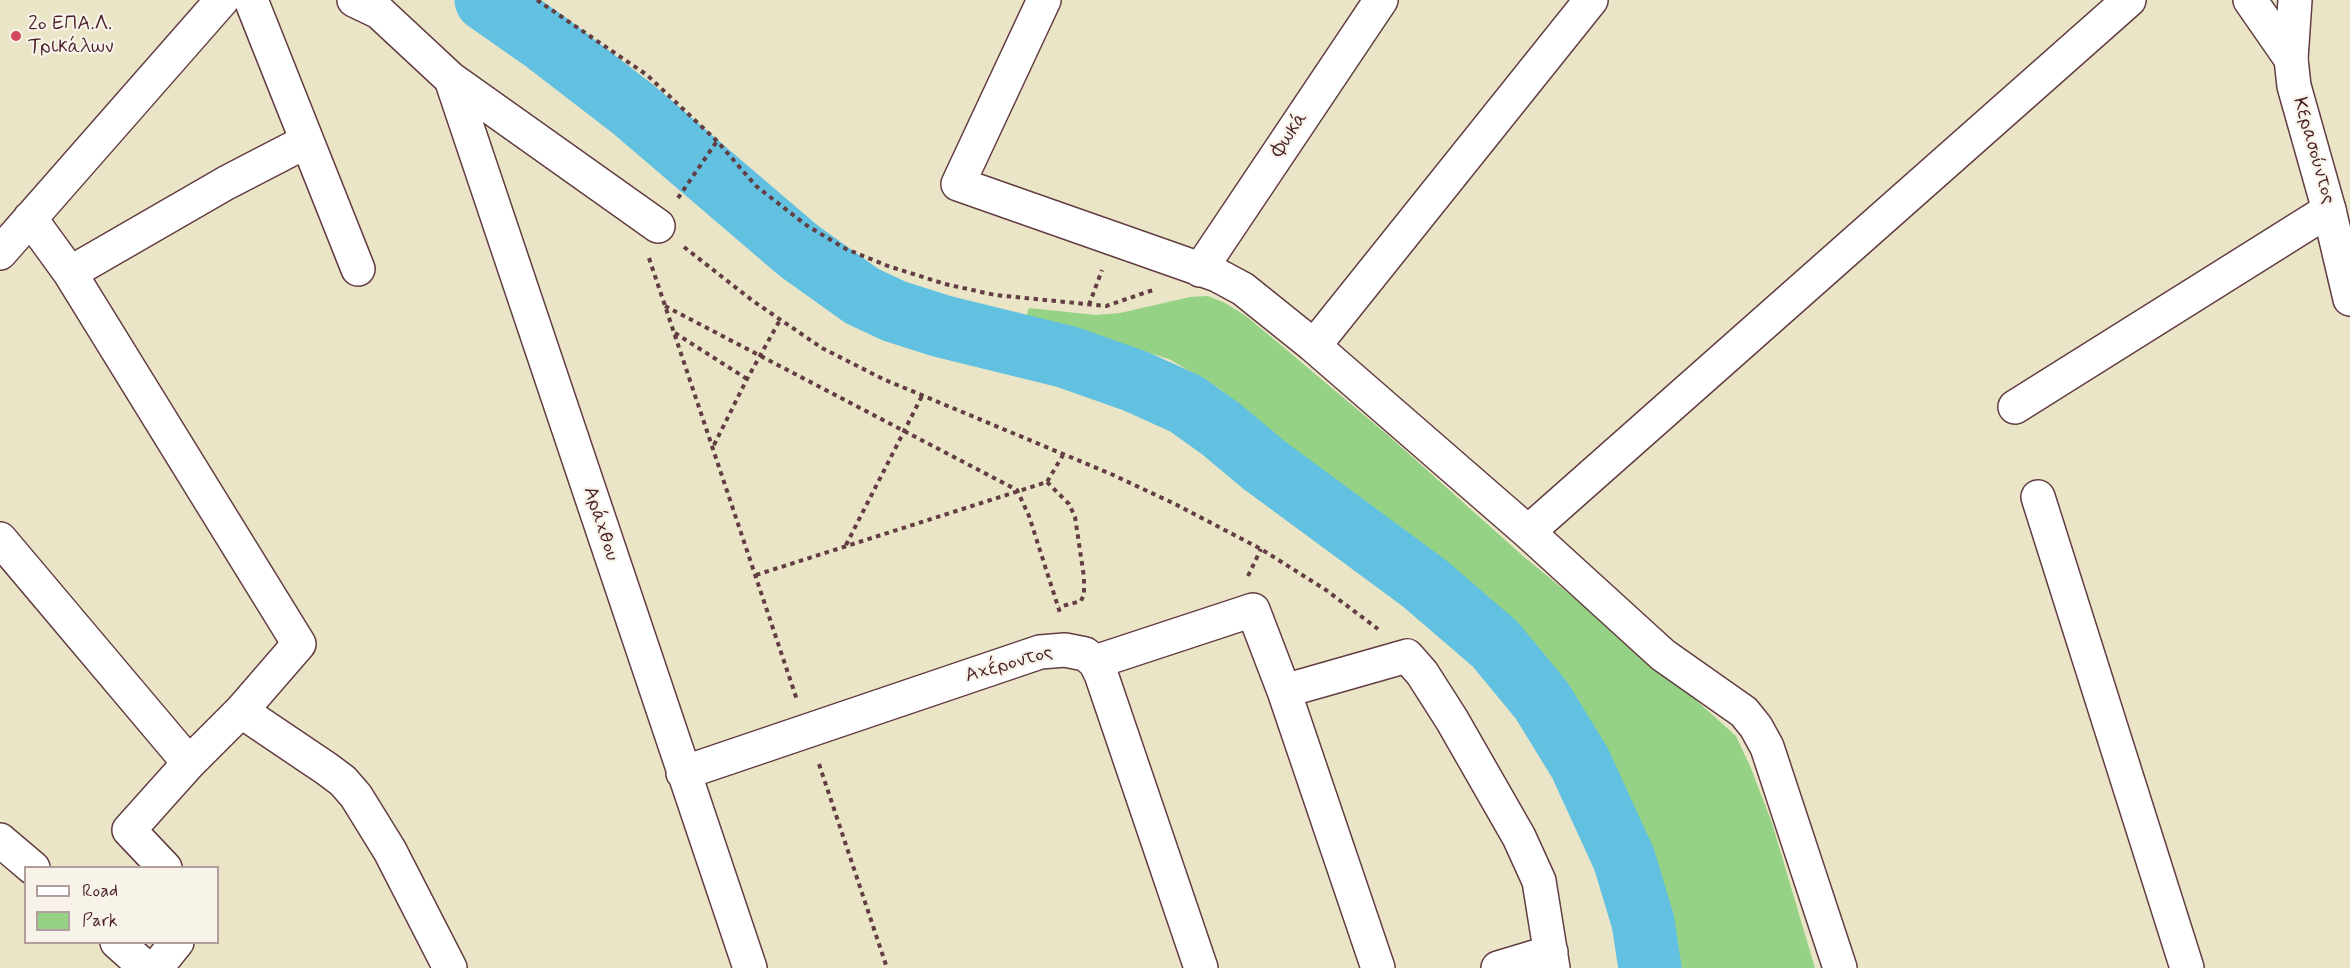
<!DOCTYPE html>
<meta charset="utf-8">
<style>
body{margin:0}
#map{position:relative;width:2350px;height:968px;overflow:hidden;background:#ebe5c7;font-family:Mynerve,sans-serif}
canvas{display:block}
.legend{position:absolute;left:24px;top:866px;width:195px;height:78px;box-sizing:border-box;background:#f7f3e8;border:2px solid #b29e9c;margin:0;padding:8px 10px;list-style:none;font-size:18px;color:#4a1f2b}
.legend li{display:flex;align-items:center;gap:12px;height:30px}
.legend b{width:30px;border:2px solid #b29e9c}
</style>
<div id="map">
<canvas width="2350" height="968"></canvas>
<ul class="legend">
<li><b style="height:8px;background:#fff"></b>Road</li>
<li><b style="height:16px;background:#95d286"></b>Park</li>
</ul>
</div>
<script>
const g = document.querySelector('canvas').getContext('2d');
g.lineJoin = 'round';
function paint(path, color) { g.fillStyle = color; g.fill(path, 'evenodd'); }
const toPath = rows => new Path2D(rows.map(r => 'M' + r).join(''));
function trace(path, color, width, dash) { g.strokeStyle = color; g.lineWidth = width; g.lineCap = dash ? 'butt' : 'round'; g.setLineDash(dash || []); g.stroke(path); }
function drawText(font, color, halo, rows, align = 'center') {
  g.font = font + ' Mynerve,sans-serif'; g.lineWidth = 4.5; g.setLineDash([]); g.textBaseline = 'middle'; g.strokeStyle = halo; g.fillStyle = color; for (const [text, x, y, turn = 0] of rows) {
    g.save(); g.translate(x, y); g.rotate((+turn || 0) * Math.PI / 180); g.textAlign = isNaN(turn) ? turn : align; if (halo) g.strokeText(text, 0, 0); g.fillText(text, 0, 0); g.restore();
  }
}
paint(toPath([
 [1208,296,1225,303,1246,316,1282,346,1390,437,1523,556,1669,676,1736,736,1750,766,1772,823,1815,968,1673,968,1654,889,1625,797,1605,753,1583,718,1558,681,1530,648,1490,610,1386,521,1273,434,1220,389,1169,359,1026,316,1029,308,1096,315,1120,313,1190,297]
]), '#95d286');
trace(toPath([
 [486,0,546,42,633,109,799,251,862,296,894,311,941,326,1067,357,1135,381,1186,404,1221,429,1264,465,1424,583,1495,644,1542,701,1580,763,1624,859,1643,922,1650,968]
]), '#62c1e0', 63);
const minor = toPath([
 [251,0,358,269],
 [354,0,379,12,451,79,658,226],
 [1044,0,958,184,1217,275,1243,289,1314,346,1528,532,1663,655,1744,712,1756,727,1767,747,1840,968],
 [2250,0,2291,59],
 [451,79,750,968],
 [30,218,70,273,299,644,241,711,189,763,129,830,165,868],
 [0,253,222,0],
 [1200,270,1381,0],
 [70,273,226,183,307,141],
 [1314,346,1591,0],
 [2015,407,2329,210],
 [2038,497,2187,968],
 [1528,532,2129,0],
 [0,539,189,763],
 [1095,662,1253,610,1284,691,1378,968],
 [1284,691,1407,656,1422,673,1452,720,1519,837,1539,881,1553,968],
 [241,711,327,769,343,781,356,796,390,851,450,968],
 [683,773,1040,652,1065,650,1085,654,1095,662,1101,674,1201,968],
 [0,840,33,868],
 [117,942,146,968],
 [156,968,177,942],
 [1498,968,1551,952]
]);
const tertiary = toPath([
 [2295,0,2291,59,2294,86,2329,210,2350,299]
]);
trace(minor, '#623d42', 36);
trace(tertiary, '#623d42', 36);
trace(toPath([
 [537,0,647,75,717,141,756,186,806,225,846,249,888,266,945,284,995,295,1106,306,1156,289],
 [678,198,717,141],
 [684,247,753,301,822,348,883,379,1111,474,1175,504,1261,549,1326,590,1378,629],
 [649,258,797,700],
 [1089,305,1102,270],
 [665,306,1017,490,1029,516,1061,616],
 [675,333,747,379],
 [714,445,747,379,780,320],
 [1047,482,1069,504,1075,517,1084,577,1084,594,1081,601,1059,607],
 [846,545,922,396],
 [756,575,1047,482,1063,455],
 [1248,576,1261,549],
 [819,764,887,968]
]), '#623d42', 4, [4.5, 4.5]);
trace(minor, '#fff', 33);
trace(tertiary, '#fff', 33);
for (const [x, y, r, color] of [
 [16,36,6,"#d1495b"]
]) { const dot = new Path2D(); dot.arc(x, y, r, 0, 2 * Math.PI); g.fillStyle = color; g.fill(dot); trace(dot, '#f7f3e8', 2); }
drawText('20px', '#4a1f2b', '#f7f3e8', [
 ["2ο ΕΠΑ.Λ.",28,25],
 ["Τρικάλων",28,48]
], 'left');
drawText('20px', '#4a1f2b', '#f7f3e8', [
 ["Φωκά",1290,135,-56],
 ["Κερασούντος",2313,151,74],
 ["Αράχθου",600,524,72],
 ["Αχέροντος",1009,665,-16]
]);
</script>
